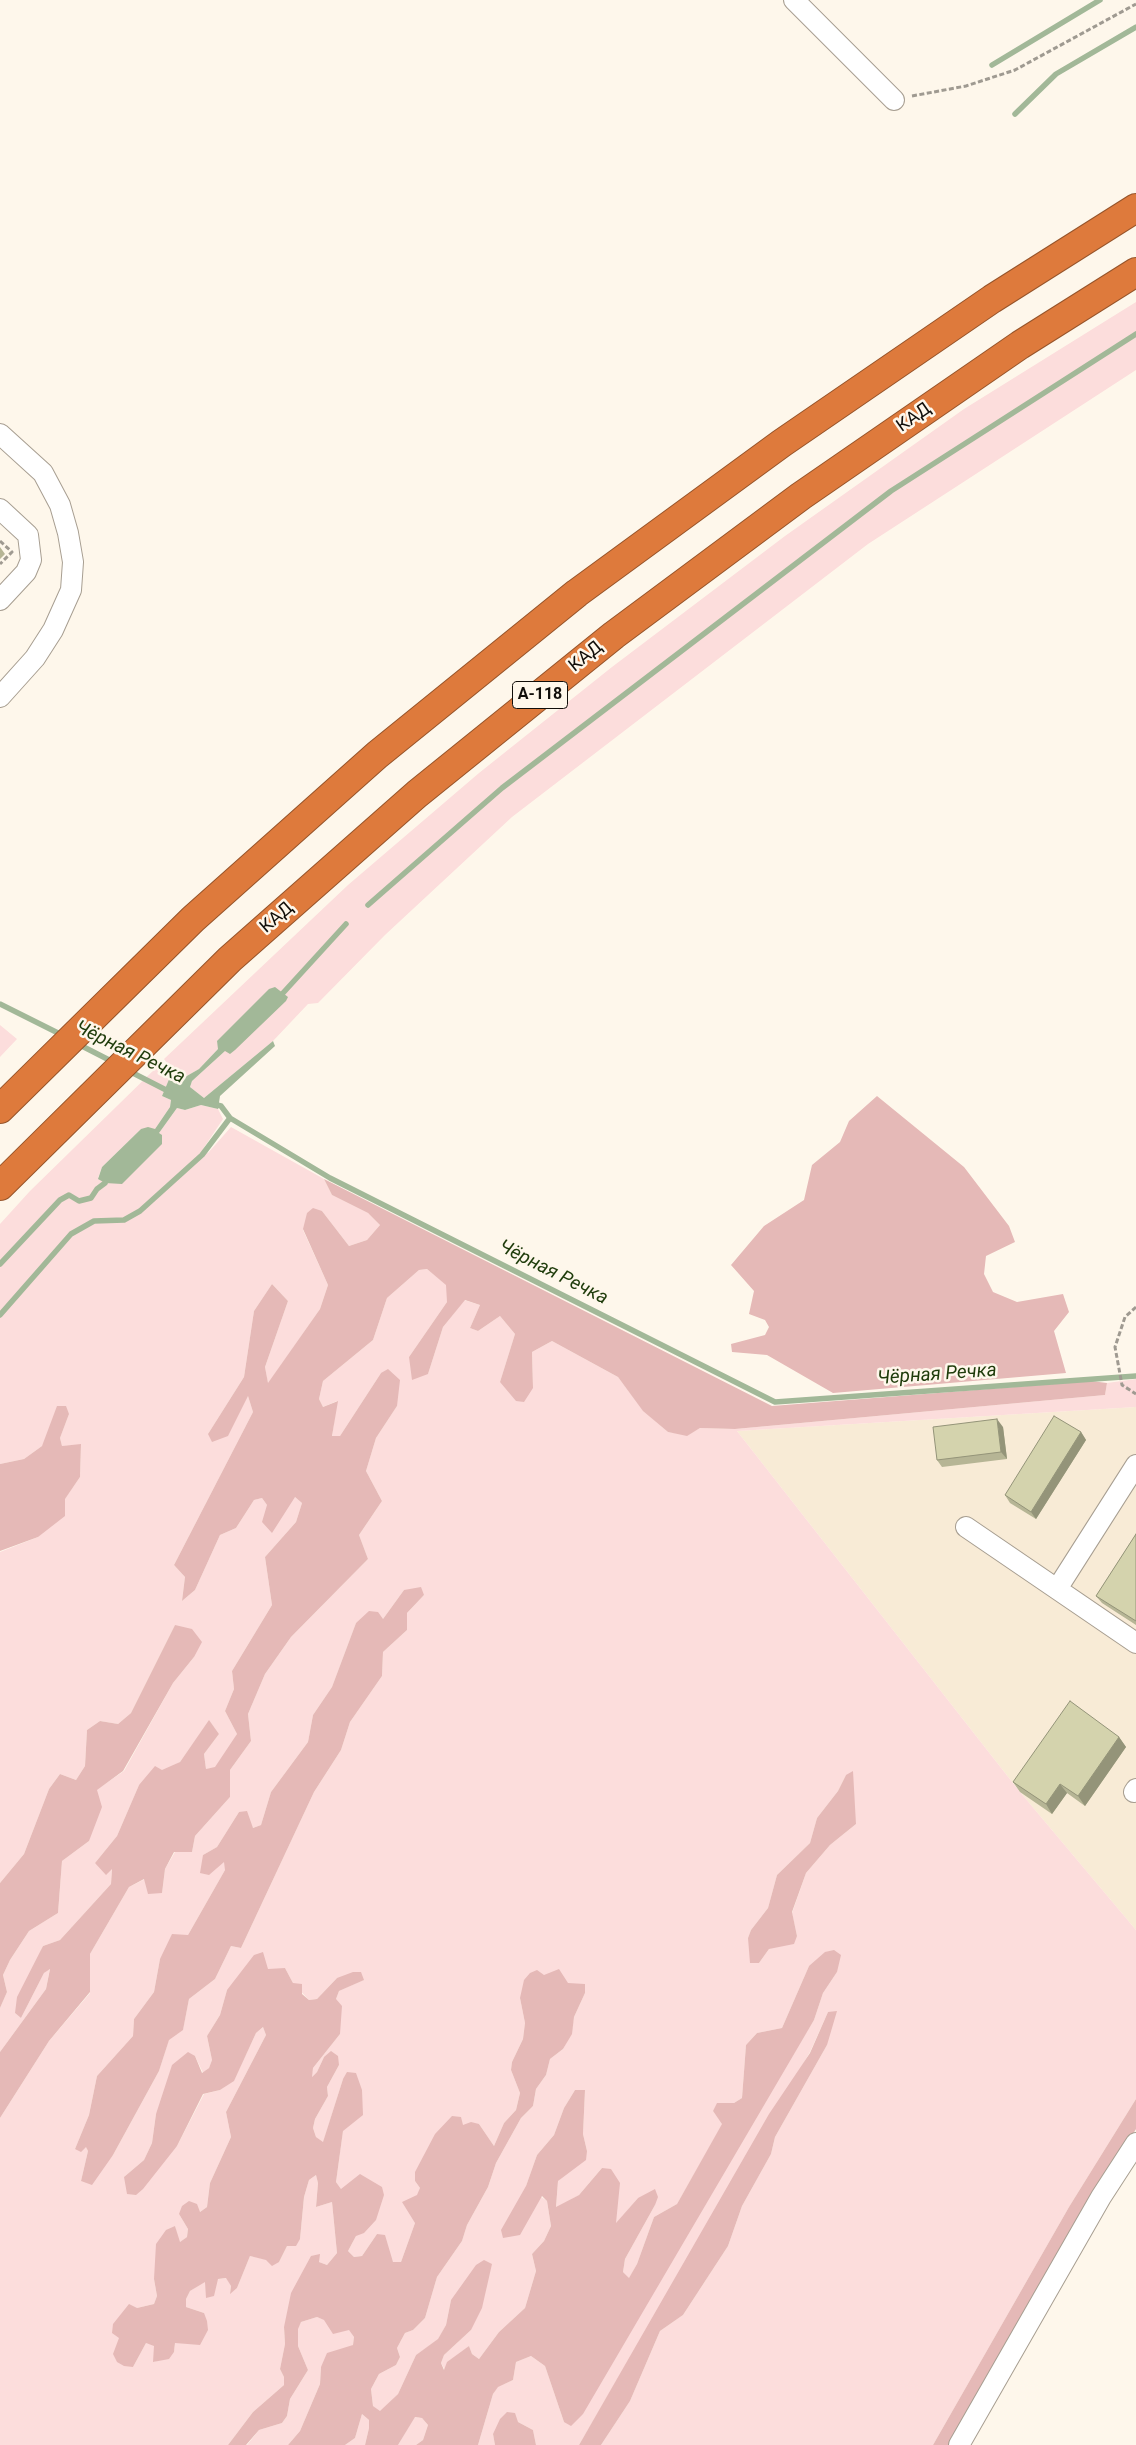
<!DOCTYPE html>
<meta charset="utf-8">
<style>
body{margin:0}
canvas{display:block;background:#fef7eb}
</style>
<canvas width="1136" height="2445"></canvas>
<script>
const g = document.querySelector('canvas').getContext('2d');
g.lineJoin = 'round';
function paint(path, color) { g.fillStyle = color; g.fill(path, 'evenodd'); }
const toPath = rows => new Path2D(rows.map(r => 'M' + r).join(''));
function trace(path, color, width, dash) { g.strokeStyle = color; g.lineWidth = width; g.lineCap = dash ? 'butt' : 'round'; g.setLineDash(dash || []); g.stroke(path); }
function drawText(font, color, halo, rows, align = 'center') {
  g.font = font + ' Roboto,sans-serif'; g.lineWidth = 5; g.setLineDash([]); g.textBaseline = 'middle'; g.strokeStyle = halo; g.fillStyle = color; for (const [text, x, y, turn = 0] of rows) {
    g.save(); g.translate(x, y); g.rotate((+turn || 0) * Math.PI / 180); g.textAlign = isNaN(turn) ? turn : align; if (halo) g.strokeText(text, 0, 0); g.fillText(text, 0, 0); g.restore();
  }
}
paint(toPath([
 [1136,1407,1136,1930,1020,1792,737,1431]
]), '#f8ebd6');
paint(toPath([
 [1136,302,1136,370,868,544,512,817,385,935,318,1003,308,1004,273,1041,204,1098,190,1087,192,1081,225,1051,217,1041,219,1048,199,1069,185,1077,177,1076,164,1059,348,885,479,773,612,667,785,536,964,409],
 [0,1025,17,1039,0,1057],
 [161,1063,170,1077,162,1096,171,1100,170,1107,155,1129,141,1129,102,1167,98,1178,159,1133,177,1108,185,1110,201,1105,218,1109,223,1119,203,1149,208,1153,231,1127,324,1179,332,1195,368,1213,380,1225,367,1240,349,1246,322,1211,303,1230,328,1285,320,1309,268,1384,265,1367,288,1301,272,1284,254,1311,244,1377,208,1434,248,1396,253,1412,174,1565,185,1577,182,1601,195,1590,220,1535,236,1528,254,1500,262,1498,267,1505,295,1497,302,1503,296,1522,265,1557,272,1605,232,1671,234,1689,225,1711,237,1734,234,1741,215,1768,206,1769,204,1754,219,1734,209,1721,180,1762,139,1785,117,1836,95,1863,112,1868,111,1884,60,1940,43,1946,15,2013,21,2018,44,1973,50,1968,46,1989,0,2052,0,2008,7,1992,3,1975,10,1960,29,1931,58,1913,62,1861,89,1841,96,1790,124,1771,173,1683,194,1657,175,1625,131,1713,118,1724,100,1721,87,1730,85,1766,76,1780,60,1774,49,1789,24,1854,0,1883,0,1552,38,1537,80,1477,81,1445,62,1446,60,1438,69,1414,42,1446,24,1459,0,1464,0,1224,30,1191],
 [427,1269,447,1285,447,1302,409,1357,428,1374,443,1327,464,1300,480,1305,470,1328,478,1331,500,1316,515,1334,500,1382,533,1388,532,1352,552,1341,618,1377,644,1411,668,1432,687,1435,700,1428,735,1429,1105,1395,1107,1383,1136,1379,1136,1407,737,1431,1020,1792,1136,1930,1136,2099,1069,2207,933,2445,601,2445,630,2401,660,2331,683,2315,728,2246,742,2206,771,2154,775,2137,827,2045,828,2012,810,2052,579,2445,536,2445,533,2430,518,2422,493,2434,495,2445,478,2445,493,2394,497,2387,513,2380,516,2362,531,2356,545,2366,564,2422,814,2020,823,1993,837,1972,809,1966,782,2028,757,2033,746,2045,742,2098,734,2103,713,2111,723,2124,677,2204,654,2217,637,2264,629,2279,623,2272,625,2259,655,2205,638,2198,616,2224,602,2168,579,2195,556,2208,558,2181,587,2151,583,2134,585,2090,575,2090,564,2108,554,2135,537,2155,526,2186,547,2201,551,2226,544,2241,532,2254,536,2271,525,2308,499,2332,479,2359,472,2354,469,2346,445,2370,441,2363,444,2355,471,2330,451,2300,446,2325,438,2340,416,2355,398,2394,380,2412,373,2406,371,2389,379,2374,396,2365,400,2357,397,2348,405,2333,413,2330,425,2318,437,2277,462,2241,467,2225,488,2187,496,2163,521,2118,533,2106,536,2089,546,2075,550,2059,563,2049,571,2034,574,2017,585,1993,584,1984,568,1984,520,1998,525,2023,523,2039,512,2062,511,2070,520,2093,516,2110,504,2123,494,2146,479,2124,415,2181,420,2188,415,2223,401,2262,393,2262,377,2234,362,2256,354,2257,348,2251,356,2236,341,2189,336,2182,343,2130,343,2079,323,2143,316,2137,313,2128,315,2119,328,2096,327,2087,339,2065,324,2057,317,2072,311,2078,313,2068,340,2034,336,1999,339,1991,363,1980,337,1978,317,1999,309,2000,293,1983,285,1968,227,1990,220,2015,207,2036,212,2060,209,2068,203,2073,195,2056,156,2114,152,2143,144,2160,124,2177,177,2146,204,2094,220,2090,234,2080,256,2033,263,2027,266,2035,226,2112,231,2137,210,2183,207,2207,200,2212,179,2214,188,2229,187,2237,179,2243,175,2226,154,2279,157,2296,154,2304,137,2308,119,2338,133,2367,146,2343,154,2345,154,2362,174,2352,175,2343,204,2313,186,2307,186,2299,190,2291,205,2281,227,2278,231,2286,230,2293,237,2288,250,2256,279,2262,287,2246,300,2239,304,2197,309,2180,316,2175,318,2183,316,2207,332,2202,337,2253,327,2265,319,2262,284,2327,285,2344,280,2369,284,2377,284,2385,253,2412,228,2445,0,2445,0,2118,49,2041,90,1993,90,1954,129,1887,145,1879,162,1893,165,1869,175,1852,192,1852,195,1836,230,1797,230,1770,251,1741,248,1714,265,1674,291,1637,368,1559,359,1535,382,1501,366,1471,376,1438,397,1406,381,1373,340,1436,332,1437,337,1401,323,1407,319,1399,323,1381,373,1340,387,1298,419,1270],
 [404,1590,424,1595,407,1613,407,1630,383,1652,382,1676,350,1722,341,1750,314,1792,241,1948,231,1946,215,1979,189,1999,183,2029,169,2039,159,2071,113,2155,81,2181,88,2151,86,2146,75,2149,89,2115,97,2076,133,2036,134,2019,154,1992,160,1959,188,1935,225,1870,225,1862,203,1855,217,1847,239,1812,253,1828,261,1825,271,1792,308,1742,313,1715,332,1687,356,1623,383,1619],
 [846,1775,856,1824,830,1845,806,1873,792,1913,797,1936,769,1949,759,1963,748,1938,751,1930,768,1908,777,1875,810,1843,817,1818,838,1791],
 [317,2317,349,2329,354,2337,353,2345,321,2367,320,2384,300,2431,288,2445,247,2445,259,2430,282,2423,287,2416,290,2399,308,2370,298,2346,297,2329,301,2322],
 [362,2414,369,2420,369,2428,365,2445,345,2445,355,2438],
 [414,2417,422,2418,428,2425,423,2440,416,2445,398,2445]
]), '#fcdddc');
paint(toPath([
 [877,1096,964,1167,1009,1226,1015,1242,986,1256,984,1274,993,1292,1017,1302,1063,1294,1069,1312,1054,1331,1066,1373,833,1393,767,1355,732,1352,731,1344,765,1335,769,1327,765,1320,749,1314,754,1291,731,1265,764,1226,804,1200,812,1165,840,1142,849,1121],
 [324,1179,772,1406,1091,1381,1107,1383,1105,1395,735,1429,700,1428,687,1436,668,1432,643,1411,618,1377,552,1341,532,1352,533,1388,524,1402,516,1401,500,1382,515,1334,500,1316,478,1331,470,1328,480,1305,465,1300,443,1327,428,1374,412,1380,409,1357,447,1302,446,1285,427,1269,419,1270,387,1298,373,1340,323,1381,319,1399,323,1407,338,1401,332,1436,340,1436,381,1373,388,1369,400,1380,397,1406,376,1438,366,1471,382,1501,359,1535,368,1559,291,1637,265,1674,248,1714,251,1741,230,1770,230,1797,195,1836,192,1852,174,1852,165,1869,162,1893,148,1894,144,1879,129,1887,90,1954,90,1992,49,2041,0,2118,0,2052,46,1989,50,1969,44,1973,21,2018,15,2013,17,1997,43,1946,60,1940,111,1884,112,1869,106,1875,95,1863,117,1836,139,1785,155,1766,162,1770,180,1762,209,1720,219,1734,204,1754,206,1769,215,1767,237,1734,225,1711,234,1689,232,1671,272,1605,265,1557,296,1522,302,1503,295,1497,272,1533,262,1522,267,1505,262,1498,254,1500,236,1528,220,1535,195,1590,182,1601,185,1577,174,1565,253,1412,248,1396,228,1436,212,1442,208,1434,244,1377,254,1311,272,1284,288,1301,265,1367,268,1383,320,1309,328,1285,303,1229,307,1213,313,1208,322,1211,349,1246,367,1240,380,1225,368,1213,332,1195],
 [57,1406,66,1406,69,1414,60,1438,62,1446,81,1444,80,1477,65,1499,65,1516,38,1537,0,1551,0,1464,24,1459,42,1446],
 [421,1587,424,1595,407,1613,407,1630,383,1652,382,1676,350,1722,341,1750,314,1792,241,1948,231,1946,215,1979,189,1999,183,2030,169,2040,159,2071,113,2155,92,2185,81,2181,88,2151,86,2147,81,2152,75,2149,89,2115,97,2076,133,2036,134,2019,154,1992,160,1959,172,1934,188,1935,225,1870,224,1862,209,1875,200,1873,203,1855,217,1847,239,1812,247,1811,253,1828,261,1825,271,1792,308,1742,313,1715,332,1687,356,1623,369,1611,378,1612,383,1619,404,1590],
 [175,1625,192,1629,202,1642,194,1657,173,1683,123,1771,97,1790,102,1807,89,1841,62,1861,58,1913,29,1931,10,1960,3,1975,7,1992,0,2008,0,1883,24,1854,49,1789,60,1774,76,1780,85,1766,87,1730,100,1721,118,1724,131,1713],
 [853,1771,856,1824,830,1845,806,1873,792,1912,797,1936,794,1944,769,1949,759,1963,750,1963,748,1938,751,1930,768,1908,777,1875,810,1843,817,1818,838,1791,846,1775],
 [834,1950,841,1955,837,1972,823,1993,814,2020,583,2414,571,2426,564,2422,545,2366,531,2356,516,2362,513,2380,498,2387,493,2394,478,2445,416,2445,423,2440,428,2425,422,2418,415,2417,398,2445,365,2445,369,2428,369,2420,362,2414,355,2438,345,2445,288,2445,300,2431,320,2384,321,2367,327,2353,353,2345,354,2337,349,2330,333,2334,324,2320,317,2317,301,2322,298,2329,298,2346,308,2370,290,2399,287,2416,282,2423,259,2430,246,2445,228,2445,253,2412,284,2385,284,2377,280,2369,285,2344,284,2327,291,2293,311,2256,320,2254,319,2262,327,2265,337,2253,332,2202,316,2207,318,2183,316,2175,309,2180,304,2197,300,2239,296,2246,287,2246,279,2262,272,2266,266,2260,250,2256,237,2288,230,2294,231,2286,226,2278,218,2279,214,2296,206,2298,205,2282,190,2291,186,2299,186,2307,204,2313,207,2321,208,2330,200,2345,175,2343,174,2352,169,2359,153,2362,154,2346,146,2343,133,2367,124,2366,117,2362,113,2354,119,2338,112,2333,113,2324,129,2304,137,2308,154,2304,157,2296,154,2279,156,2244,166,2230,175,2226,180,2242,187,2237,188,2229,179,2214,182,2206,189,2201,197,2204,200,2212,207,2207,210,2183,231,2137,226,2112,266,2035,263,2027,256,2033,234,2081,220,2090,203,2094,177,2146,143,2189,136,2195,127,2194,124,2177,144,2160,152,2143,156,2114,172,2065,188,2052,195,2056,202,2073,209,2068,212,2060,207,2036,220,2015,227,1990,254,1955,263,1952,268,1969,285,1968,293,1983,302,1984,302,1994,309,2000,317,1999,337,1978,353,1972,361,1972,364,1980,339,1991,336,1999,342,2006,340,2034,313,2068,312,2077,317,2072,324,2057,331,2051,338,2056,339,2065,327,2087,328,2096,315,2119,313,2128,316,2137,323,2142,343,2079,347,2072,356,2073,362,2090,363,2115,343,2131,336,2182,341,2189,360,2174,382,2187,384,2195,376,2220,364,2233,356,2236,348,2251,354,2257,362,2256,377,2234,385,2235,393,2262,401,2262,415,2223,402,2202,417,2195,420,2188,415,2181,415,2172,435,2134,452,2116,461,2117,463,2125,471,2122,479,2124,494,2146,504,2123,516,2110,520,2093,511,2070,512,2062,523,2039,525,2023,520,1998,524,1980,530,1973,537,1970,544,1975,559,1969,568,1983,585,1984,585,1993,574,2017,572,2034,563,2049,550,2059,546,2075,536,2089,533,2106,521,2118,496,2163,488,2187,467,2225,462,2241,437,2277,425,2318,413,2330,405,2333,397,2348,400,2357,396,2365,379,2374,371,2389,373,2406,380,2411,398,2394,416,2355,438,2339,446,2325,451,2300,476,2265,484,2260,492,2264,482,2308,471,2330,444,2355,441,2363,444,2370,447,2362,469,2346,472,2354,479,2359,499,2332,525,2308,536,2271,532,2254,544,2241,551,2226,547,2201,542,2196,520,2235,503,2238,501,2230,526,2186,537,2155,554,2135,564,2108,575,2090,585,2090,583,2134,587,2151,586,2160,558,2181,556,2207,579,2195,602,2168,611,2169,620,2183,616,2223,638,2198,655,2189,658,2197,655,2205,625,2259,623,2272,629,2278,637,2264,654,2217,677,2204,722,2124,713,2111,717,2103,734,2103,742,2098,746,2045,757,2033,782,2028,809,1966,825,1952],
 [837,2011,827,2045,775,2137,771,2154,742,2206,728,2246,683,2315,660,2331,630,2401,601,2445,579,2445,769,2114,810,2053,828,2012],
 [1136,2099,1136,2129,950,2445,933,2445,1069,2207],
 [507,2412,515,2413,518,2422,533,2430,536,2445,495,2445,493,2434,500,2419]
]), '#e5b9b7');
paint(toPath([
 [275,987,288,997,286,1001,235,1050,230,1054,225,1051,192,1081,190,1087,204,1098,273,1041,275,1046,220,1096,218,1109,201,1105,185,1110,177,1108,159,1133,162,1135,162,1144,122,1184,105,1183,98,1179,102,1167,141,1129,148,1127,155,1129,170,1107,171,1100,162,1096,170,1077,185,1077,199,1069,218,1049,217,1041,269,989]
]), '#a2b898');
trace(toPath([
 [992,65,1100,0],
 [1015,114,1056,74,1136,27],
 [368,905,502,788,891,491,1136,334],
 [283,993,346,924],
 [0,1004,64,1036],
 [76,1043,115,1063],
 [127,1070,170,1092],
 [213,1104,221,1106,230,1118,330,1178,775,1402,1136,1376],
 [0,1264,60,1200,69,1195,79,1201,91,1198,97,1189,105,1183],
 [0,1315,71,1234,94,1221,124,1220,140,1211,202,1155,230,1118]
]), '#a2b898', 5.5);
const minor = toPath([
 [794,0,894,100],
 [0,434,43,473,60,505,68,533,73,562,71,590,53,630,35,658,0,697],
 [0,509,28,535,31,560,26,572,0,600],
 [966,1527,1136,1643],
 [1057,1589,1136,1465],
 [1134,1792,1136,1789],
 [959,2445,1101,2197,1136,2143]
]);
const highway = toPath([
 [0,1109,193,919,377,755,577,593,782,443,992,299,1136,208],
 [0,1186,230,959,417,794,614,635,801,496,1020,345,1136,272]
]);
trace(minor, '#a79e91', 22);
trace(highway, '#96542a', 30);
trace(toPath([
 [912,96,966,86,1015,70,1136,4],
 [0,541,12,552,0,564],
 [1136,1307,1125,1317,1115,1347,1122,1385,1136,1394]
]), '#9f9a91', 3, [5, 2.5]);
trace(minor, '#fff', 20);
trace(highway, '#de7a3c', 28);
paint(toPath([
 [0,547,5,554,0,559],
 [1003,1427,1007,1459,942,1467,937,1460],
 [1081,1432,1086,1440,1036,1519,1010,1503,1005,1495],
 [1136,1534,1136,1625,1102,1603,1096,1596],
 [1119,1737,1126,1747,1085,1806,1067,1793,1052,1814,1020,1792,1013,1782]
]), '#b6b595');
paint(toPath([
 [997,1419,1003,1427,1007,1459,1001,1452],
 [1081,1432,1086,1440,1036,1519,1031,1512],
 [1119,1737,1126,1747,1085,1806,1078,1796],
 [1060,1784,1067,1793,1052,1814,1046,1804]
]), '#949479');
const building = toPath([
 [1054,1416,1081,1432,1031,1512,1005,1495,1054,1416],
 [997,1419,1001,1452,937,1460,933,1427,997,1419],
 [1136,1534,1136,1621,1096,1596,1136,1534],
 [1070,1701,1119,1737,1078,1796,1060,1784,1046,1804,1013,1782,1070,1701]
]);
paint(building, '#d4d3ad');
trace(building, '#949479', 1);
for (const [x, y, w] of [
 [540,695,55]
]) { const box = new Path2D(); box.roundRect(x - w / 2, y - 13.5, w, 27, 4); g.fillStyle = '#fef7eb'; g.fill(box); trace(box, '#110e0a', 1); }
drawText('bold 16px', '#110e0a', null, [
 ["А-118",540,695]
]);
drawText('18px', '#110e0a', '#fef7eb', [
 ["КАД",914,418,-35],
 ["КАД",586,657,-39],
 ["КАД",277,918,-41]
]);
drawText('italic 19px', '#1e3b0a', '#fef7eb', [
 ["Чёрная Речка",130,1053,26],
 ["Чёрная Речка",553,1273,27],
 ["Чёрная Речка",937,1375,-4]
]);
</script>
